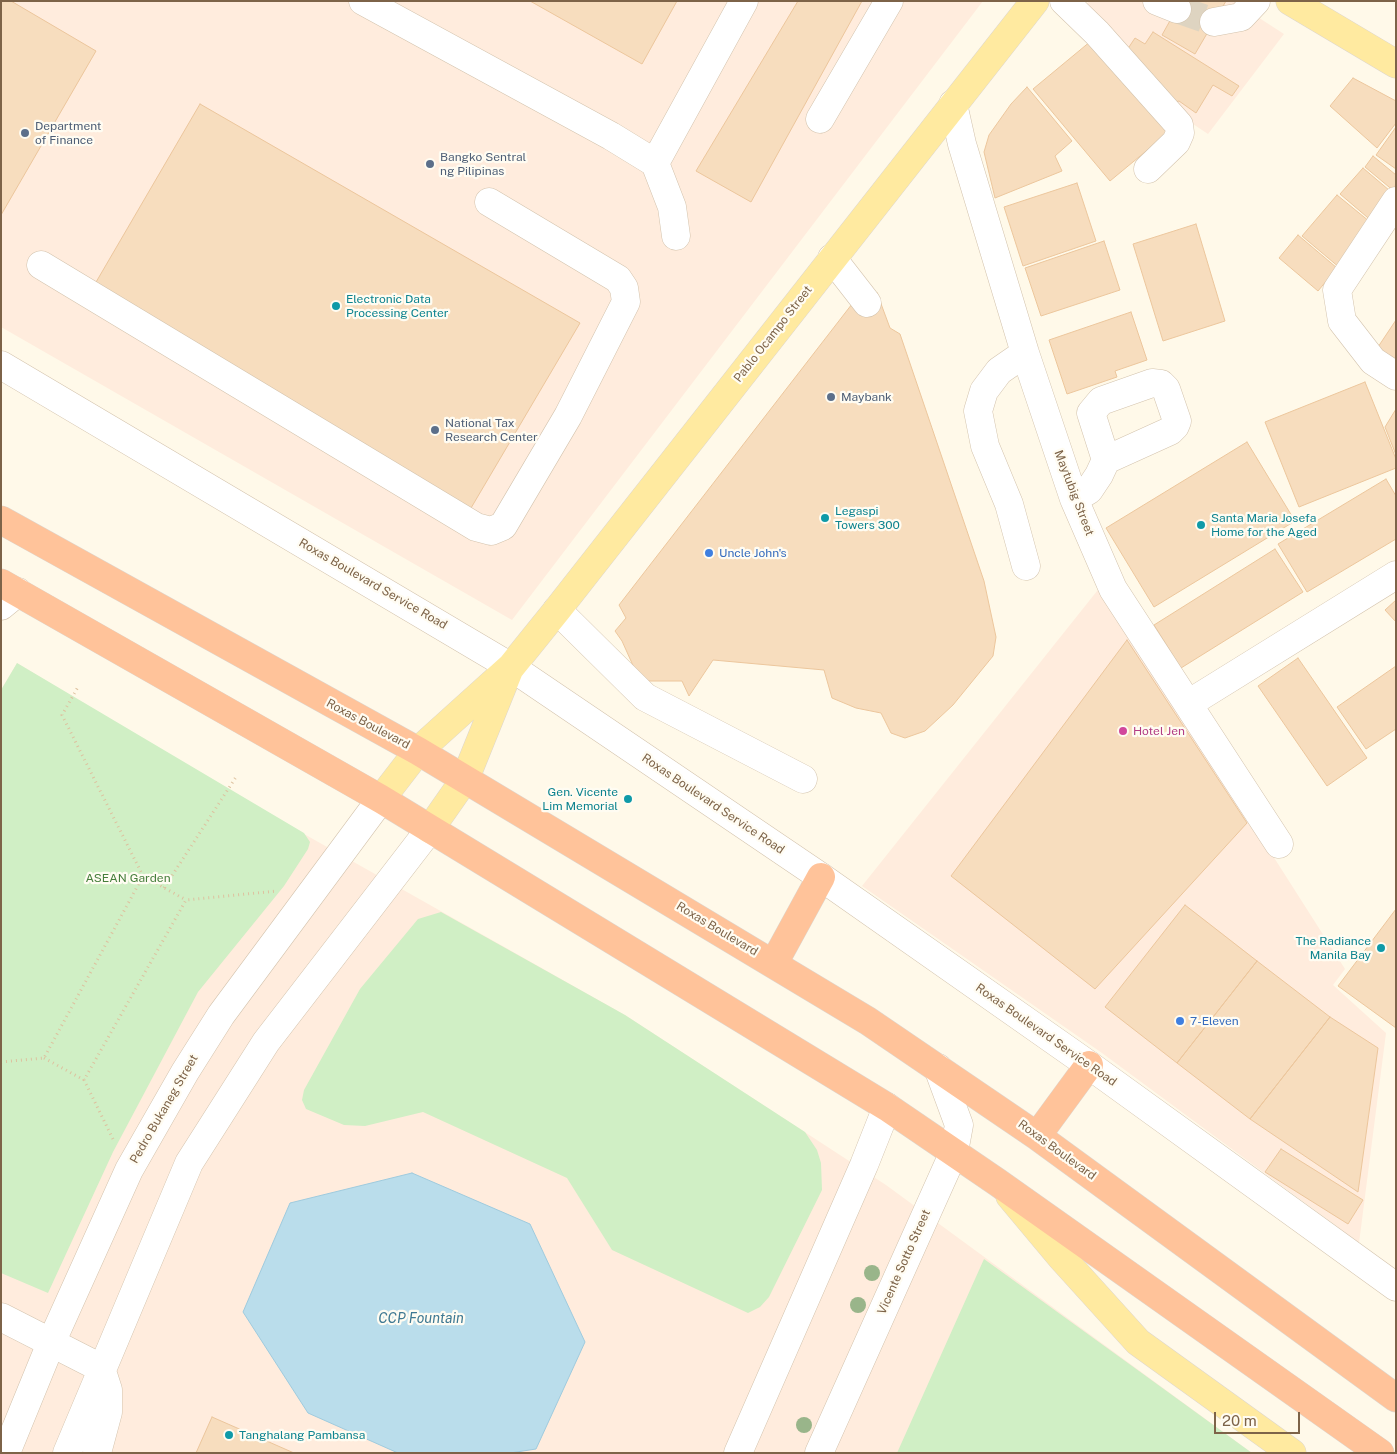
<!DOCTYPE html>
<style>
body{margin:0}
#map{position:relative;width:1397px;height:1454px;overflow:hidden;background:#fff9e9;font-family:"Public Sans",sans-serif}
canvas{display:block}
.frame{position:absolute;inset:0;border:2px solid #7d6348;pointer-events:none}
.scale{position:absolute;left:1214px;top:1412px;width:86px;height:22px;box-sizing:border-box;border:2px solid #7d6348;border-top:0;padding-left:6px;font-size:15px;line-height:18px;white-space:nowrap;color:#7d6348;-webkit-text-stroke:4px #fffcf2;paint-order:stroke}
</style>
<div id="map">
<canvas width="1397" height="1454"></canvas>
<div class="frame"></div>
<div class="scale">20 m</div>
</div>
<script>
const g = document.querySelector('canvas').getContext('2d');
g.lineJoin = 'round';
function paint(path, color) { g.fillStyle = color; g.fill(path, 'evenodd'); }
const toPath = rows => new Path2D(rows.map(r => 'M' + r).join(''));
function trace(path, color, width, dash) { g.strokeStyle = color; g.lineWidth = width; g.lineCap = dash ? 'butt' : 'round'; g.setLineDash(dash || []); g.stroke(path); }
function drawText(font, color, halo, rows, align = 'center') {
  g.font = font + ' "Public Sans",sans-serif'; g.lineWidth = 4.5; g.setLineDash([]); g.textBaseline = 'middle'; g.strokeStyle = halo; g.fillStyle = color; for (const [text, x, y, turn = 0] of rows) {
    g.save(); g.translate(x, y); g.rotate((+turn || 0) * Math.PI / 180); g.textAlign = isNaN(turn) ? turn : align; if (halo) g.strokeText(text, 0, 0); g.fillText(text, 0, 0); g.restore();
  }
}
paint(toPath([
 [1,1,983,1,512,620,1,327],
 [1089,1,1233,1,1284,34,1208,134,1187,120,1083,10],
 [1101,586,1345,969,1333,985,1386,1033,1359,1243,1102,1053,862,886],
 [17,663,258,808,625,1015,886,1185,1252,1453,1,1453,1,690]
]), '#ffecdd');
paint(toPath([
 [17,663,304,833,310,842,308,849,284,886,198,992,113,1152,48,1293,1,1273,1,690],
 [441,912,625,1015,805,1132,817,1150,821,1163,822,1190,769,1297,760,1307,748,1313,612,1250,567,1178,423,1112,365,1126,344,1125,306,1109,302,1100,304,1090,360,989,418,919],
 [984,1259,1139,1371,1252,1453,897,1453]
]), '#d0efc5');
const water = toPath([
 [412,1173,530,1224,585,1342,536,1449,510,1453,398,1453,308,1413,243,1312,290,1203,412,1173]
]);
paint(water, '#baddeb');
trace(water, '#9fcbde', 1);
const building = toPath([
 [1,1,11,1,96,51,1,215,1,1],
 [530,1,677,1,642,64,530,1],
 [798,1,862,1,751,202,696,171,798,1],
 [1181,1,1226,1,1195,54,1162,35,1181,1],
 [1153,32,1239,86,1232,96,1213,85,1196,113,1179,101,1172,103,1125,53,1135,38,1145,44,1153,32],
 [1097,36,1174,128,1110,181,1033,89,1097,36],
 [1353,78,1396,101,1396,123,1377,148,1330,106,1353,78],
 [1027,87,1072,141,1055,156,1062,171,995,198,984,152,989,135,1011,104,1027,87],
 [200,104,580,323,471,508,92,289,200,104],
 [1396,127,1396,169,1376,155,1396,127],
 [1373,156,1396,175,1395,192,1365,167,1373,156],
 [1363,168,1396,196,1374,223,1340,194,1363,168],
 [1077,183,1096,241,1023,266,1004,207,1077,183],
 [1337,195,1375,226,1340,268,1302,236,1337,195],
 [1196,224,1225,321,1163,341,1133,244,1196,224],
 [1298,235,1337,268,1318,291,1279,258,1298,235],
 [1104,241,1120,290,1041,316,1025,268,1104,241],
 [877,293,890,328,900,334,984,581,996,637,993,656,953,705,925,731,905,738,891,733,881,713,856,708,832,698,824,670,713,660,689,696,682,681,640,681,622,641,615,631,626,618,619,605,852,304,866,307,877,293],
 [1131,312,1147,360,1115,371,1117,377,1067,394,1049,340,1131,312],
 [1396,320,1396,363,1376,350,1396,320],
 [1365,382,1396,459,1396,468,1299,507,1265,422,1365,382],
 [1396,409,1396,455,1385,427,1396,409],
 [1247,442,1295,521,1154,607,1106,528,1247,442],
 [1386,479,1396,496,1396,539,1307,592,1278,544,1386,479],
 [1275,549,1303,592,1181,668,1154,625,1275,549],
 [1396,600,1396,622,1385,610,1396,600],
 [1127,640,1247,823,1095,989,951,876,1127,640],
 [1298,658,1367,758,1327,786,1258,686,1298,658],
 [1396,666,1396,729,1366,749,1337,707,1396,666],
 [1185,905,1257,961,1177,1063,1105,1007,1185,905],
 [1396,909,1396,1028,1338,986,1396,909],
 [1257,961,1330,1017,1250,1119,1177,1063,1257,961],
 [1330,1017,1378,1048,1358,1192,1250,1119,1330,1017],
 [1281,1149,1363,1200,1348,1224,1265,1172,1281,1149],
 [212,1417,294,1453,196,1453,212,1417]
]);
paint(building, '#f7ddbe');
trace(building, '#ecc69c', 1);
trace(toPath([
 [1177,9,1214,22]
]), '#ded4c1', 28, [28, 14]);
const minor = toPath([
 [363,1,611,136,655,163,672,207,676,236],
 [1064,1,1097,33,1179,125,1180,133,1176,142,1148,169],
 [1157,1,1177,9],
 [1214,22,1241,17,1256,1],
 [953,104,962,144,1025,353,1074,499,1113,589,1279,844],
 [820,119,889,1],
 [655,163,744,1],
 [1396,201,1337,290,1342,321,1373,361,1396,376],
 [832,258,867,303],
 [41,265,476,527,491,531,503,526,568,416,626,302,624,288,618,279,489,202],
 [1025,353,999,371,984,391,978,411,985,446,1009,504,1026,566],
 [1,365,511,667,821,877,1089,1065,1396,1287],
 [1074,499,1089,490,1099,475,1106,460,1170,431,1175,426,1177,421,1166,389,1161,384,1152,383,1101,401,1091,413,1106,460],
 [1,606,18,592],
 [557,610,645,697,803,779],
 [1188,704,1396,575],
 [1,1317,101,1368,108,1390,108,1412,97,1453],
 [6,1453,51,1343,129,1170,185,1072,221,1015,381,799],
 [67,1453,189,1163,266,1042,430,829],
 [738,1453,864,1165,887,1107],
 [819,1453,954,1152,959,1125,938,1068]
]);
const major = toPath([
 [1290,1,1396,64],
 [381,799,418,751,511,667,557,610,1035,1],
 [430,829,465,779,509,670],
 [1010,1196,1061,1257,1138,1342,1292,1453]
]);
const highway = toPath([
 [1,520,418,751,868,1021,1037,1136,1396,1398],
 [1,583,381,799,887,1107,997,1182,1380,1453],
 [774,963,821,877],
 [1037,1136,1089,1065]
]);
trace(minor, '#d3c3ad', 29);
trace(major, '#ddd6cf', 29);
trace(highway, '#ddd6cf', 29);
trace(toPath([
 [143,876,186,900],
 [164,888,236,777],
 [44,1058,84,1080],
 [1,1062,44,1058,143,876,62,715,78,687],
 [113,1139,84,1080,186,900,277,891]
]), '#ddc19f', 3, [1, 4]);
trace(minor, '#fff', 28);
trace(major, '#ffeaa0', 28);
trace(highway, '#ffc39a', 28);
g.fillStyle = '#99b58a';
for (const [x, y] of [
 [872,1273],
 [858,1305],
 [804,1425]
]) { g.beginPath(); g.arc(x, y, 8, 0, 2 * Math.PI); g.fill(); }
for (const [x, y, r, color] of [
 [25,133,5,"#5c6f8a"],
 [430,164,5,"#5c6f8a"],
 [336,306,5,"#0f9aa8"],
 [831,397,5,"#5c6f8a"],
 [435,430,5,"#5c6f8a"],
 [825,518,5,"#0f9aa8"],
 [1201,525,5,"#0f9aa8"],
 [709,553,5,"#3f7fe0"],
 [1123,731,5,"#d1479c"],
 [628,799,5,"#0f9aa8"],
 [1381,948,5,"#0f9aa8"],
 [1180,1021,5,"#3f7fe0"],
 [229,1435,5,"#0f9aa8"]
]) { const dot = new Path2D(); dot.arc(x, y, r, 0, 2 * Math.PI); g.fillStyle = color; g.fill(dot); trace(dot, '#fffcf2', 2); }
drawText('12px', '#4e5e75', '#fffcf2', [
 ["Department",35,126],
 ["of Finance",35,140],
 ["Bangko Sentral",440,157],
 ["ng Pilipinas",440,171],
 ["Maybank",841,397],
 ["National Tax",445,423],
 ["Research Center",445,437]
], 'left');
drawText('12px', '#0d838f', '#fffcf2', [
 ["Electronic Data",346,299],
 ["Processing Center",346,313],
 ["Legaspi",835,511],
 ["Towers 300",835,525],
 ["Santa Maria Josefa",1211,518],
 ["Home for the Aged",1211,532],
 ["Gen. Vicente",618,792,"right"],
 ["Lim Memorial",618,806,"right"],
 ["The Radiance",1371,941,"right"],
 ["Manila Bay",1371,955,"right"],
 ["Tanghalang Pambansa",239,1435]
], 'left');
drawText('12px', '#7d6348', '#fffcf2', [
 ["Pablo Ocampo Street",773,334,-52],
 ["Maytubig Street",1074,493,69],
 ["Roxas Boulevard Service Road",373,584,30],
 ["Roxas Boulevard",368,724,28],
 ["Roxas Boulevard Service Road",713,804,34],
 ["Roxas Boulevard",717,929,31],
 ["Roxas Boulevard Service Road",1046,1035,35],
 ["Pedro Bukaneg Street",164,1109,-60],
 ["Roxas Boulevard",1057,1150,36],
 ["Vicente Sotto Street",904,1262,-66]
]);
drawText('12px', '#366cbe', '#fffcf2', [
 ["Uncle John's",719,553],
 ["7-Eleven",1190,1021]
], 'left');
drawText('12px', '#b23c85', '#fffcf2', [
 ["Hotel Jen",1133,731]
], 'left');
drawText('12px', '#467e3c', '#fffcf2', [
 ["ASEAN Garden",128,878]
]);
drawText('italic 14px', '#3f7993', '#fffcf2', [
 ["CCP Fountain",421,1319]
]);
</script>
